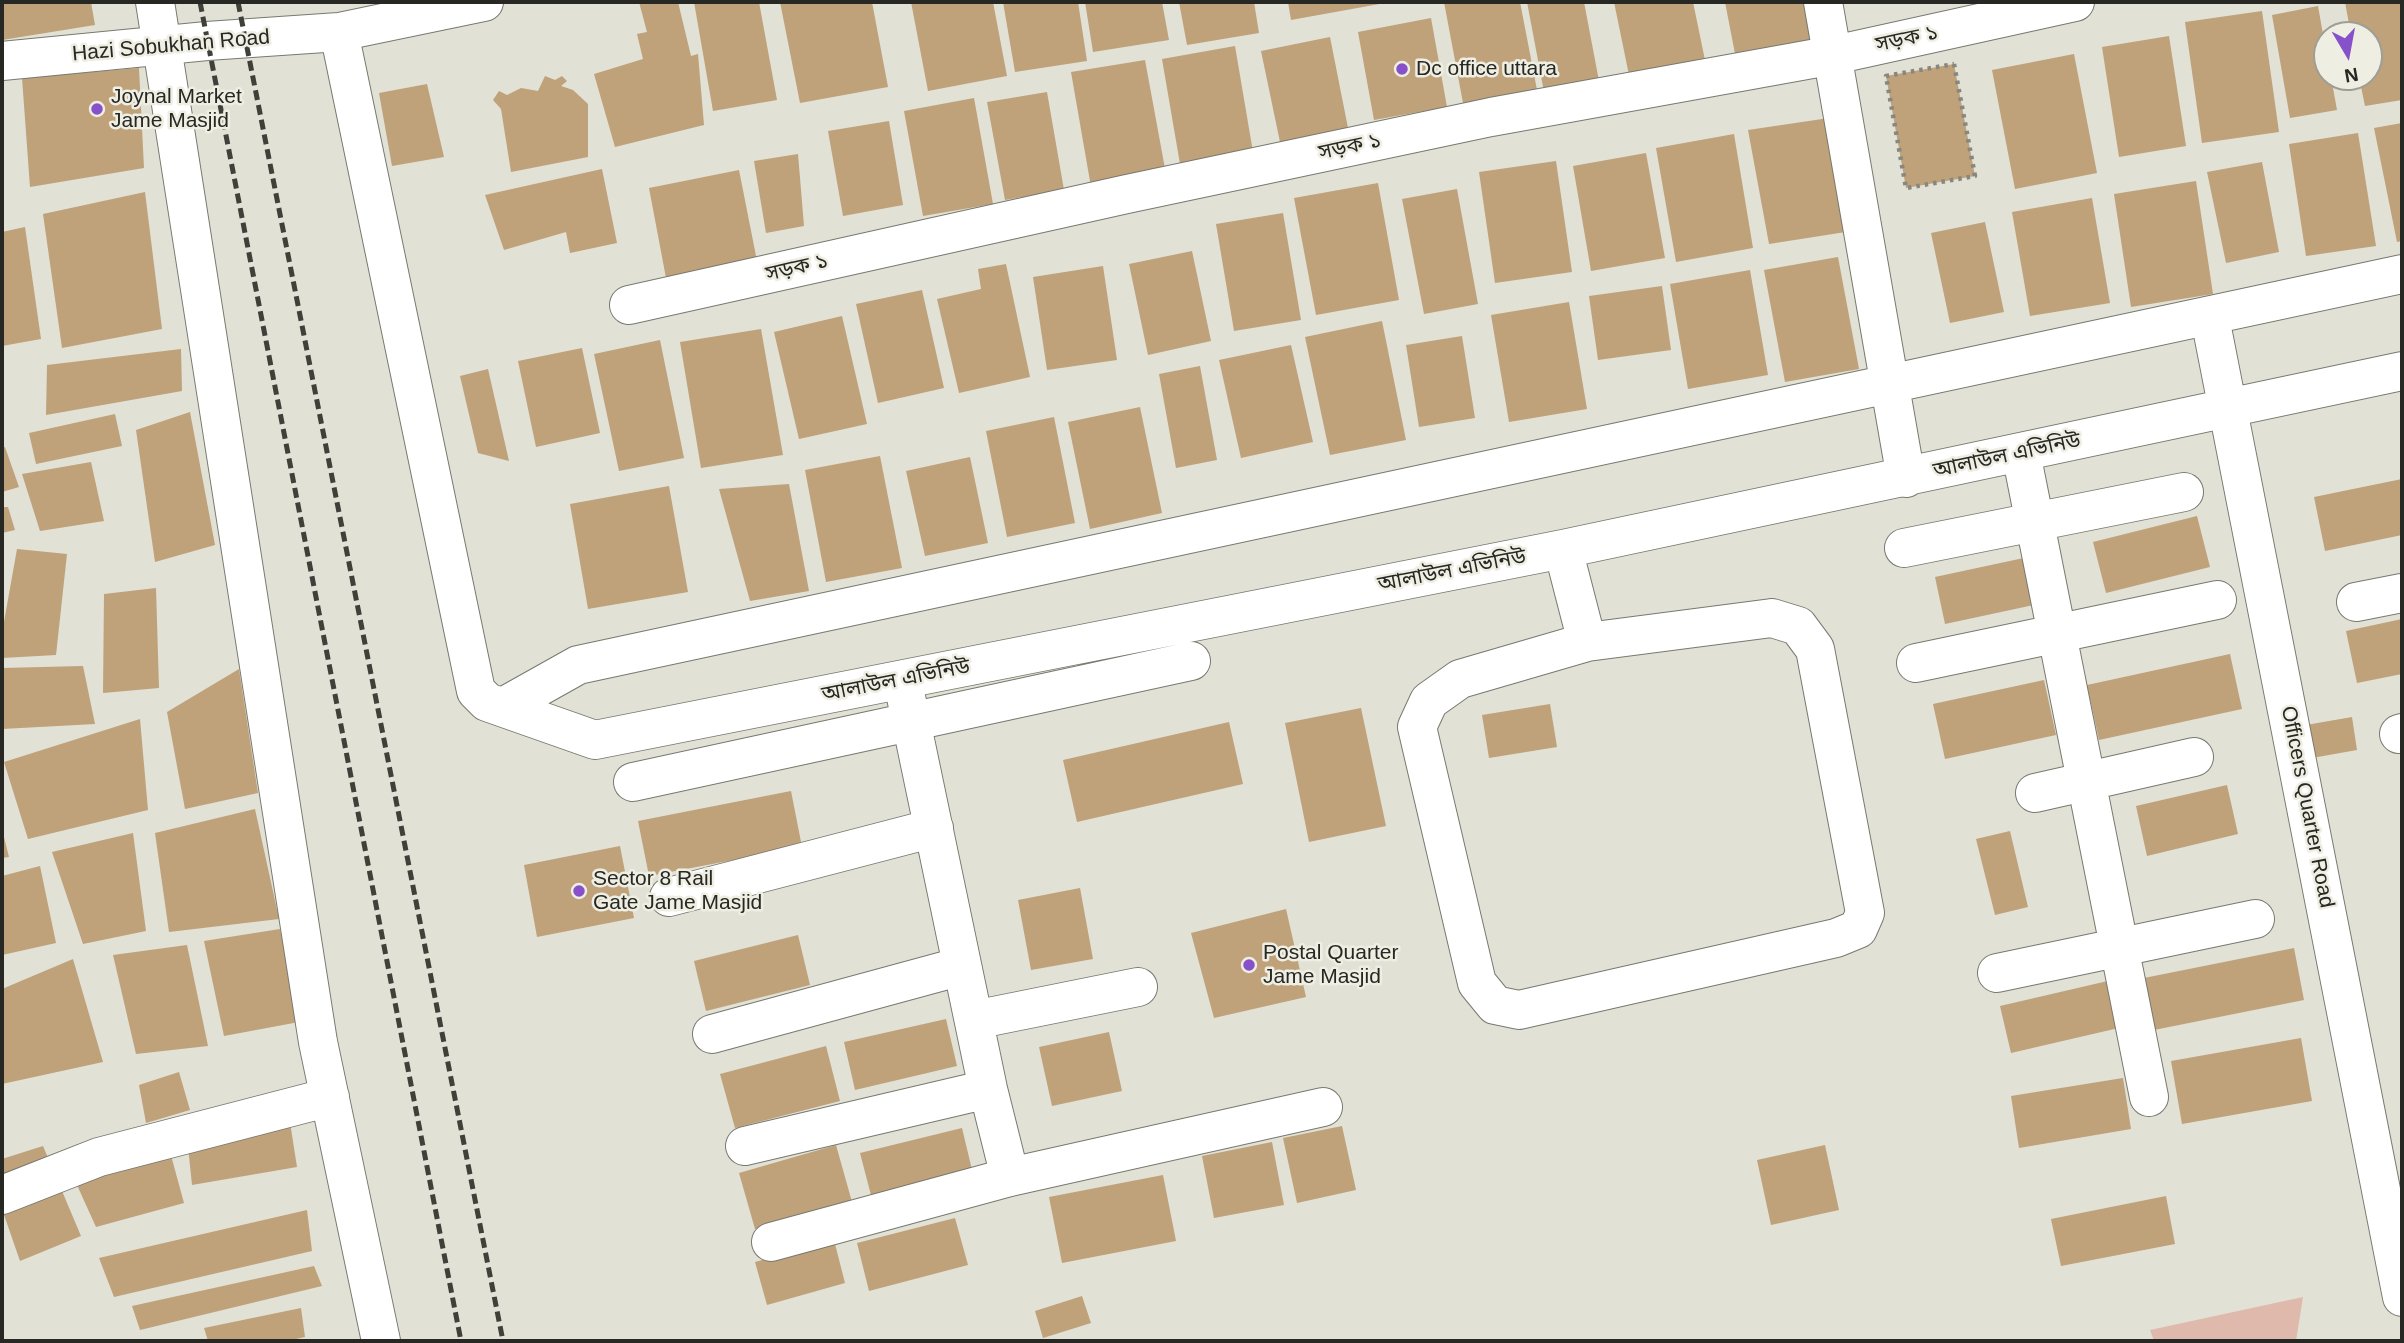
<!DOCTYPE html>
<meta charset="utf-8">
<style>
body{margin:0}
#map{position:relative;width:2404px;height:1343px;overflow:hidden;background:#e1e1d6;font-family:Helvetica,sans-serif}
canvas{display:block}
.frame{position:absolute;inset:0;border:4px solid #272723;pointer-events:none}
.north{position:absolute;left:2313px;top:21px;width:70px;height:70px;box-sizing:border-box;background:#eeeee3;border:2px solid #9e9e96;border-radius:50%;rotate:170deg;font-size:19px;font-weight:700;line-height:28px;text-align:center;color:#272723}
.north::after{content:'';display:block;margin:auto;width:24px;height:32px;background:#8751c9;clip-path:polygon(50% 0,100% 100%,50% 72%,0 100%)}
</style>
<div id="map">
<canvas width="2404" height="1343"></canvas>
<div class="frame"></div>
<div class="north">N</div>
</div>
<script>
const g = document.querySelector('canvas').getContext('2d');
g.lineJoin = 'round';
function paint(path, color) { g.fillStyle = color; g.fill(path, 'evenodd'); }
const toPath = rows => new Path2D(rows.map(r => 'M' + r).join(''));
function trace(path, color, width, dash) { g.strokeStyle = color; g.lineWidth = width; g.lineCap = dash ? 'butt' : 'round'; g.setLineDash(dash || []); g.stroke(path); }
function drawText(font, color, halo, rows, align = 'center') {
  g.font = font + ' Helvetica,"Noto Sans Bengali",sans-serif'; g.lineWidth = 5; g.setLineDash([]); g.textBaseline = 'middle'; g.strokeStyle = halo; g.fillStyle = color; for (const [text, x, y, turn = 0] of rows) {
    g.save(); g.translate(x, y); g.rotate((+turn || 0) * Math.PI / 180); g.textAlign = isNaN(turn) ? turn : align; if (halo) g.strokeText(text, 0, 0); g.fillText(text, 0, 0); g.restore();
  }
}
paint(toPath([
 [2303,1297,2296,1341,2154,1341,2150,1330]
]), '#dfb9ac');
paint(toPath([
 [2,2,91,2,95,25,2,40],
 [639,2,678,2,691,56,698,54,704,125,615,147,594,74,643,59,637,34,647,32],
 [694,2,759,2,777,100,713,111],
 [780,2,872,2,888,87,800,103],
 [911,2,993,2,1007,76,928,91],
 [1003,2,1078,2,1087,61,1015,72],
 [1085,2,1162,2,1169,40,1093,52],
 [1179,2,1254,2,1259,33,1187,45],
 [1288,2,1385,2,1385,3,1291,20],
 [1444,2,1520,2,1537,90,1463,103],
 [1527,2,1584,2,1599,81,1544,92],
 [1614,2,1693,2,1706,65,1630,80],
 [1725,2,1805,2,1814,49,1737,64],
 [2345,2,2402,2,2402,100,2365,106,2359,77,2369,77,2369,35,2351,35],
 [2318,6,2327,57,2327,77,2331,77,2337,110,2290,118,2272,15],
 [2262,11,2279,132,2202,143,2185,22],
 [1431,18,1447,107,1374,120,1358,32],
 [2169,36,2186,146,2119,157,2102,47],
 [1330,37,1348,128,1280,142,1261,51],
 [1235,46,1253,152,1180,164,1162,59],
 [2074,54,2097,173,2015,189,1992,70],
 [1145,60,1166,174,1091,187,1071,72],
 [1954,64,1975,176,1906,188,1886,76],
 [139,68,144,168,30,187,22,78],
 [545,76,555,80,562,76,567,81,561,86,573,90,588,104,588,157,511,172,501,109,493,100,499,91,507,95,521,88,538,91],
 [427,84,444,157,392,166,379,93],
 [1047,92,1064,190,1005,200,987,102],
 [974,98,993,204,923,216,904,111],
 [1829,118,1852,231,1769,244,1748,130],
 [889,121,903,205,843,216,828,131],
 [2402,123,2402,241,2397,242,2374,128],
 [2358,133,2376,246,2306,256,2289,144],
 [1734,134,1753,248,1676,262,1656,148],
 [1646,153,1665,258,1591,271,1573,166],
 [798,154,804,226,766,233,754,161],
 [1556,161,1572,272,1495,283,1479,172],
 [2262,162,2279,252,2226,263,2207,172],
 [602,169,617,243,570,253,566,232,504,250,485,195],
 [739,170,757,261,666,278,649,188],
 [2196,181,2213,294,2131,307,2114,194],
 [1378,183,1399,300,1316,315,1294,198],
 [1457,189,1478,304,1424,314,1402,199],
 [145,192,162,329,62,348,43,214],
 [2092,198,2110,303,2030,316,2012,212],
 [1283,213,1301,320,1234,331,1216,224],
 [1985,222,2004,312,1950,323,1931,233],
 [25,227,41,339,2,346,2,232],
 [1192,251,1211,341,1148,355,1129,264],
 [1838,257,1859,369,1785,382,1764,270],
 [1006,264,1030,377,959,393,937,299,981,289,978,269],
 [1103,266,1117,360,1047,370,1033,277],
 [1750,270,1768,375,1688,389,1670,284],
 [1662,286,1671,350,1598,360,1589,296],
 [922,290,944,388,878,403,856,304],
 [1569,302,1587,409,1509,422,1491,315],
 [842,316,867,424,799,439,774,332],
 [1382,321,1406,440,1330,455,1305,337],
 [761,329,783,455,701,468,680,342],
 [1462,336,1475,418,1419,427,1406,345],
 [660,340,684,458,619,471,594,354],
 [1291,345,1313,442,1241,458,1219,360],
 [582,348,600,433,536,447,518,361],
 [181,349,182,391,46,415,47,365],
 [1200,366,1217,460,1176,468,1159,374],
 [488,369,509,461,478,453,460,376],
 [1140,407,1162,513,1090,529,1068,422],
 [190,412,215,545,155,562,136,430],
 [115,414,122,446,36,464,29,433],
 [1054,417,1075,523,1007,537,986,431],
 [5,447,19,487,2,492,2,448],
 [880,456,902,568,826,582,805,470],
 [970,457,988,543,925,556,906,471],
 [91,462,104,521,40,531,22,474],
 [2402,479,2402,535,2325,551,2314,497],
 [789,484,809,591,750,601,719,489],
 [669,486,688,592,588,609,570,504],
 [2,507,8,507,15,530,2,533],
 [2197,516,2210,567,2106,593,2093,542],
 [17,549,67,554,56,655,2,658,2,633],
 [2033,556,2043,603,1945,624,1935,577],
 [156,588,159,688,103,693,104,594],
 [2402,619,2402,674,2357,683,2346,631],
 [2230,654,2242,709,2099,740,2087,685],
 [83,666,95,724,2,729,2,668],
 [239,669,258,793,185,809,167,712],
 [2044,680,2056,735,1945,759,1933,704],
 [1550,704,1557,747,1489,758,1482,715],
 [1361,708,1386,826,1309,842,1285,723],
 [2352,717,2357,750,2312,758,2306,725],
 [140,719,148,810,28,839,4,762],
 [1229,722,1243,784,1077,822,1063,760],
 [2227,785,2238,834,2147,856,2136,806],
 [791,791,802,847,649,876,638,821],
 [255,809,279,919,169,932,155,833],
 [2,829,9,857,2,858],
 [2010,831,2028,907,1995,915,1976,839],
 [133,833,146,931,83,944,52,852],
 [620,846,634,918,537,937,524,865],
 [40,866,56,943,2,955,2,876],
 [1080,888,1093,959,1031,970,1018,900],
 [1286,909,1306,997,1214,1018,1191,933],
 [280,929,299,1022,224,1036,204,941],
 [798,935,810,985,706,1011,694,961],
 [187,945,208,1046,136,1054,113,955],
 [2294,948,2304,1000,2149,1031,2139,979],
 [73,959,103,1062,2,1084,2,989],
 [2112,980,2123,1027,2011,1053,2000,1006],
 [946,1019,957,1066,855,1090,844,1042],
 [1109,1032,1122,1091,1052,1106,1039,1047],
 [2301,1038,2312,1101,2182,1124,2171,1061],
 [826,1046,840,1101,735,1128,720,1074],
 [179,1072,190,1110,146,1123,139,1085],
 [2123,1078,2131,1129,2019,1148,2011,1096],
 [286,1097,297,1167,192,1185,186,1127],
 [1342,1126,1356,1190,1297,1203,1283,1138],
 [962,1128,973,1174,872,1199,860,1153],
 [1272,1142,1284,1205,1214,1218,1202,1156],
 [836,1145,852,1202,755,1229,739,1173],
 [1825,1145,1839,1210,1771,1225,1757,1160],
 [43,1146,81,1236,20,1261,2,1209,2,1159],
 [169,1148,184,1203,96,1227,72,1174],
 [1163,1175,1176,1241,1062,1263,1049,1197],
 [2166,1196,2175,1244,2061,1266,2051,1219],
 [307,1210,312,1251,114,1297,99,1258],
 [955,1218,968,1265,869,1291,857,1243],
 [834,1240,845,1283,767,1305,755,1262],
 [314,1266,322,1286,140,1330,132,1306],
 [1082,1296,1091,1323,1043,1338,1035,1311],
 [301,1308,305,1337,287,1341,208,1341,204,1328]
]), '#bfa17a');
const minor = toPath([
 [155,2,318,1042,381,1341],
 [1823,2,1906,478],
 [339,32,476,691,487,702,595,740,1563,549,2402,371],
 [2,61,207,41,339,32,484,2],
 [629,305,1127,194,1491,117,1834,55,2075,2],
 [2210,318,2402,1297],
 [2021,453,2149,1097],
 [1904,548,2184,492],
 [1563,549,1587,642],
 [2356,602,2402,593],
 [1772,618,1798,626,1815,649,1865,913,1858,929,1836,938,1519,1010,1495,1005,1477,983,1417,727,1429,701,1460,679,1587,642,1772,618],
 [1916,663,2217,600],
 [906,697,988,1089,1010,1177],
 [503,707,578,665,2402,274],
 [2399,734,2402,733],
 [633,782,1191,661],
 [2035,793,2194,757],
 [669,897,934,828],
 [1997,973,2255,919],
 [974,1020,1138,987],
 [712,1034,962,966],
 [745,1146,988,1089],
 [2,1195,99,1157,330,1097],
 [771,1242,1010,1177,1323,1107]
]);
trace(minor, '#78796f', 40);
trace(toPath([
 [1954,64,1975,176,1906,188,1886,76,1954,64]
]), '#878780', 4.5, [3.5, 5]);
trace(minor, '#fff', 38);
trace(toPath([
 [200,2,461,1341],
 [238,2,503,1341]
]), '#40403b', 5, [10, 5]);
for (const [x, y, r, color] of [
 [1402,69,7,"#8751c9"],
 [97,109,7,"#8751c9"],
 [579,891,7,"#8751c9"],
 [1249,965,7,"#8751c9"]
]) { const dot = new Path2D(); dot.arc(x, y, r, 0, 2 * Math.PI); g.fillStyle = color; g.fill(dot); trace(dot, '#eeeee3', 2.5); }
drawText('21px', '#272723', '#eeeee3', [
 ["সড়ক ১",1907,39,-12],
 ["Hazi Sobukhan Road",171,46,-5],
 ["সড়ক ১",1350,147,-12],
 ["সড়ক ১",797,268,-13],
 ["আলাউল এভিনিউ",2007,456,-12],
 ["আলাউল এভিনিউ",1452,571,-11],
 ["আলাউল এভিনিউ",896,681,-11],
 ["Officers Quarter Road",2307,807,79]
]);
drawText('21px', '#272723', '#eeeee3', [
 ["Dc office uttara",1416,69],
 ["Joynal Market",111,97],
 ["Jame Masjid",111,121],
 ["Sector 8 Rail",593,879],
 ["Gate Jame Masjid",593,903],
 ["Postal Quarter",1263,953],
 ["Jame Masjid",1263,977]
], 'left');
</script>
